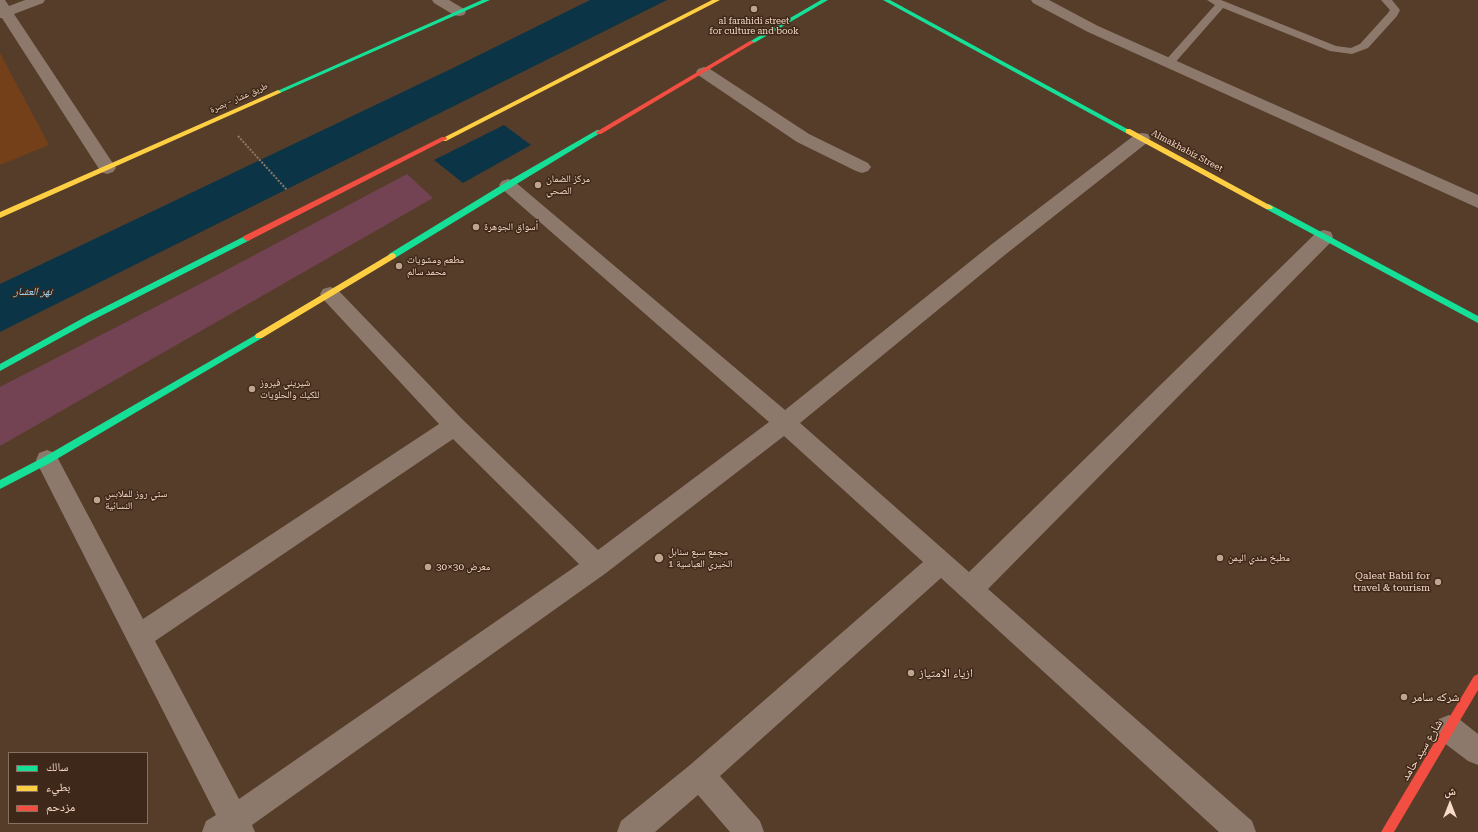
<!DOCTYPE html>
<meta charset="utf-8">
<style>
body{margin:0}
#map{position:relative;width:1478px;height:832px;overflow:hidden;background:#563d29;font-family:"Roboto Serif","Noto Naskh Arabic",serif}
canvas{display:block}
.legend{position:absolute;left:8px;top:752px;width:140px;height:72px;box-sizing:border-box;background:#3e2819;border:1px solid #88705f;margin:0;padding:5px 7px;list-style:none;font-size:12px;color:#f8dbc8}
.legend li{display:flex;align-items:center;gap:8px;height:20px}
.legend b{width:20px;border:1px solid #88705f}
.north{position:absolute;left:1430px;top:784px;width:40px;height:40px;-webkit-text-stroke:3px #3e2819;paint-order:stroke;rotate:0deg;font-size:11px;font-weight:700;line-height:16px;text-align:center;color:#f8dbc8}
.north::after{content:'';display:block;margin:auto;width:14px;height:18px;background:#f8dbc8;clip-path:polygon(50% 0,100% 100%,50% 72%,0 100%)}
</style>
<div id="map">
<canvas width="1478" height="832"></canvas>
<ul class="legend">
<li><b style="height:5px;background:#16e098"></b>سالك</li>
<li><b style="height:5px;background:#ffcf43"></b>بطيء</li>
<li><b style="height:5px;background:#f24e42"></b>مزدحم</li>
</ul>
<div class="north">ش</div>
</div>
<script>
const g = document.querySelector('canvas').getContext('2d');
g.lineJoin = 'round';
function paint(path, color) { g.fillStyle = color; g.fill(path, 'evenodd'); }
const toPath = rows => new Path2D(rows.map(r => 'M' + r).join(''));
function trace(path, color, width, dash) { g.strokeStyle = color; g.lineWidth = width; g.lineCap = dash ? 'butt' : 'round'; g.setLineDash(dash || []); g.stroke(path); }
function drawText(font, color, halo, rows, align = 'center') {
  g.font = font + ' "Roboto Serif","Noto Naskh Arabic",serif'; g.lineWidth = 3; g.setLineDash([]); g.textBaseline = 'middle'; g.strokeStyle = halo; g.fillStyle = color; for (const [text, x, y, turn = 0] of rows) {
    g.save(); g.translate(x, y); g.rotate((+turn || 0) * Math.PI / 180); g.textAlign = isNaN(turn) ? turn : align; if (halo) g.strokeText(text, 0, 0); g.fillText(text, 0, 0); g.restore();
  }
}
paint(toPath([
 [0,53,49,145,0,165]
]), '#734019');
paint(toPath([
 [407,174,433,198,0,446,0,387,200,284]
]), '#734353');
paint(toPath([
 [590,0,667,0,0,332,0,284,453,68],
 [504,125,531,145,463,183,434,160]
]), '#0b3547');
trace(toPath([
 [238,136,287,190]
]), '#8c796c', 2, [2, 1.5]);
paint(toPath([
 [1207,0,1221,0,1336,46,1351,48,1360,44,1388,13,1390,10,1381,0,1392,0,1400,10,1397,16,1368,48,1352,54,1330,51,1223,8,1173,65,1165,65,1163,63,1165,61,1215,5,1207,0]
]), '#8d796c');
paint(toPath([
 [0,0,5,0,9,6,25,0,45,0,43,3,14,14,116,168,113,172,107,174,101,172,2,18,0,18,0,0],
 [432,0,449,0,464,9,466,12,464,15,459,16,454,15,434,3,432,0],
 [1031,0,1049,0,1098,26,1478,195,1478,208,1088,32,1033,3,1031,0],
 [704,67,710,69,809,134,868,163,871,167,868,171,862,173,856,171,797,142,698,75,696,72,698,69,704,67],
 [1142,133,1148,134,1150,138,1148,142,1006,254,800,423,969,572,1317,232,1324,230,1331,232,1333,237,1331,242,988,589,1252,821,1256,832,1219,832,941,578,720,776,760,821,764,832,730,832,698,795,655,832,617,832,621,821,690,765,923,562,784,436,606,573,252,825,255,832,202,832,206,821,216,815,39,467,36,460,39,453,47,450,55,453,143,619,439,424,323,299,320,294,323,289,330,287,337,289,462,419,598,550,769,422,502,189,499,185,502,181,508,179,514,181,785,410,992,244,1136,134,1142,133],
 [453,439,579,564,239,799,155,641,453,439],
 [1449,715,1459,719,1478,734,1478,765,1468,761,1439,739,1435,729,1439,719,1449,715]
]), '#8d796c');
paint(toPath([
 [482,0,490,0,280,93,275,92,482,0],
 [821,0,828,0,754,43,749,42,821,0],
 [883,0,890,0,1131,131,1128,133,1126,133,883,0],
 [597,130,601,130,602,132,395,258,389,258,388,256,389,254,505,183,597,130],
 [1269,204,1478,316,1478,323,1266,209,1266,205,1269,204],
 [247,235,251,238,250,240,91,321,0,371,0,364,85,317,247,235],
 [259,333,262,334,263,336,262,338,50,463,0,489,0,480,44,457,259,333]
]), '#16e098');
paint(toPath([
 [712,0,720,0,446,141,442,141,441,139,712,0],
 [278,90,281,92,280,93,0,218,0,212,278,90],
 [1126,129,1130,129,1273,207,1272,209,1266,209,1126,133,1126,129],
 [392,253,395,254,396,256,395,258,262,338,256,338,255,336,256,334,392,253]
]), '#ffcf43');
paint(toPath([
 [750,41,755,42,601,134,597,134,596,132,750,41],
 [442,137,446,137,447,139,250,240,247,241,243,238,244,236,442,137],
 [1478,674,1478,690,1394,832,1381,832,1474,676,1478,674]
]), '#f24e42');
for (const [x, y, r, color] of [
 [754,9,4,"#bfa490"],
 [538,185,4,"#bfa490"],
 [476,227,4,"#bfa490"],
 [399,266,4,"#bfa490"],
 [252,389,4,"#bfa490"],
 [97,500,4,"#bfa490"],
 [659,558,5,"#bfa490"],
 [1220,558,4,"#bfa490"],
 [428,567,4,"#bfa490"],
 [1438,582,4,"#bfa490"],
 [911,673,4,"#bfa490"],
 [1404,697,4,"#bfa490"]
]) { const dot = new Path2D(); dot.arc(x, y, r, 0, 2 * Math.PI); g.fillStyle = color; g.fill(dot); trace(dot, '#3e2819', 1.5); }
drawText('9px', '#f8dbc8', '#3e2819', [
 ["al farahidi street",754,21],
 ["for culture and book",754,31]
]);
drawText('9px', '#f8dbc8', '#3e2819', [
 ["طريق عشار - بصرة",239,98,-24],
 ["Almakhabiz Street",1187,151,28]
]);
drawText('10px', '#f8dbc8', '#3e2819', [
 ["مركز الضمان",546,179],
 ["الصحي",546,191],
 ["أسواق الجوهرة",484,227],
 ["مطعم ومشويات",407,260],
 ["محمد سالم",407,272],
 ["شيريني فيروز",260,383],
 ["للكيك والحلويات",260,395],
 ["ستي روز للملابس",105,494],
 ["النسائية",105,506],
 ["مجمع سبع سنابل",668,552],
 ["الخيري العباسية 1",668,564],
 ["مطبخ مندي اليمن",1228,558],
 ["معرض 30×30",436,567],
 ["Qaleat Babil for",1430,576,"right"],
 ["travel & tourism",1430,588,"right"]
], 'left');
drawText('italic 11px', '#9ddafe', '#3e2819', [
 ["نهر العشار",33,292]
]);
drawText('12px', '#f8dbc8', '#3e2819', [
 ["ازياء الامتياز",919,673],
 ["شركه سامر",1412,697]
], 'left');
drawText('12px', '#f8dbc8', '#3e2819', [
 ["شارع سيد حامد",1422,750,-59]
]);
</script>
